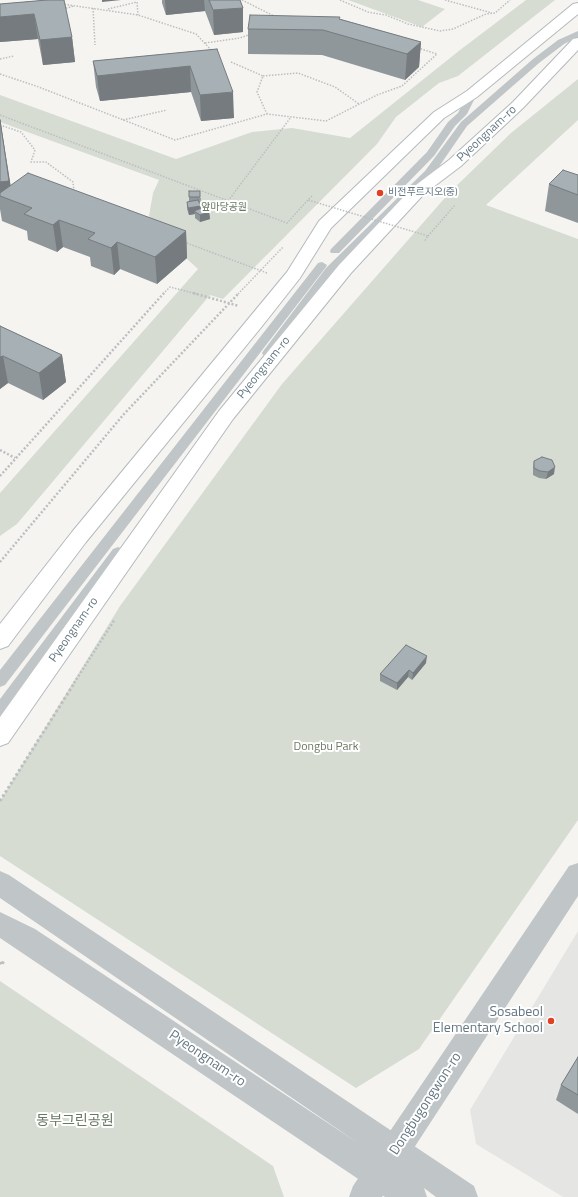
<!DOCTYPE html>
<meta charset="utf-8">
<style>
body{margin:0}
canvas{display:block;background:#f5f4f1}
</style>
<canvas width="578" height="1197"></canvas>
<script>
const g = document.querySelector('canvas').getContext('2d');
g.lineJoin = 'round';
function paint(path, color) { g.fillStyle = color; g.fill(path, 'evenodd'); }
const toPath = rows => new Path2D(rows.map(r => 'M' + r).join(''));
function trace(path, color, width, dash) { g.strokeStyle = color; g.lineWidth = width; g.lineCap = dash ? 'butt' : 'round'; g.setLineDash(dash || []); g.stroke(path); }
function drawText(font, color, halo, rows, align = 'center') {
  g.font = font + ' "Titillium Web","Noto Sans KR",sans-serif'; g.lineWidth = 4; g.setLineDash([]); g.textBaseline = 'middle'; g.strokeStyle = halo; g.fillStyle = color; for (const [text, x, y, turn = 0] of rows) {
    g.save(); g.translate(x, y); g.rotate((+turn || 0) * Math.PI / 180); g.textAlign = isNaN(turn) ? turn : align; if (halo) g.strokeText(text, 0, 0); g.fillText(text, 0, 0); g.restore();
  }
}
paint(toPath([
 [578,931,578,1197,563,1197,476,1144,470,1110]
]), '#e5e6e4');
paint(toPath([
 [348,0,418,0,445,9,422,27],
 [526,0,555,0,458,76,439,83,396,117,377,144,223,299,210,295,17,524,0,536,0,493,198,269,174,247,149,216,153,193,159,180,0,122,0,95,176,159,252,132,292,128,350,138,460,50],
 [578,79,578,120,486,205,578,239,578,820,419,1049,356,1088,0,856,0,801,120,606,282,384,450,192,511,133],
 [0,981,273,1166,284,1197,0,1197]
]), '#d6dcd2');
const secondary = toPath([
 [578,3,578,14,477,97,444,118,331,228,300,278,263,325,86,542,8,646,0,649,0,624,72,532,287,272,319,221,434,112,467,91,573,4,578,3],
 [578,38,578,50,523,108,461,166,424,194,351,273,233,419,8,743,0,746,0,717,219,411,339,265,412,188,449,160,513,102,573,39,578,38]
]);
trace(secondary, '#b4babe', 2);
trace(toPath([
 [57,0,62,4,138,15,196,34,213,52],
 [242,0,276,17],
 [340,0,368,12,386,15,408,24,440,31,453,29,486,14,495,13,510,0],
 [445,0,492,13],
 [93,8,95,45],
 [63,9,74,6],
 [108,9,137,2,138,15],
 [205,43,240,38,251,34],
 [0,59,14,56],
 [231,62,263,76,257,92,267,114],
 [0,74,36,86,175,140,267,114,326,121,377,95,402,86,437,54,418,48],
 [263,76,298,73,335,87,359,104],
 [0,115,287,223,308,200],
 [123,120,167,110],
 [0,125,21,132,35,150,31,162,46,162,73,182,74,191],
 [228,201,291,117],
 [428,236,455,205],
 [184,242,267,273],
 [163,294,170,287,197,294],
 [238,294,283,247]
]), '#bcbec0', 1.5, [1.5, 1.5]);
trace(toPath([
 [193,293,239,306],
 [0,450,15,458],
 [0,476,164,293],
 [0,562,124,414,239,293],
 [74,683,115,619]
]), '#bcbec0', 2.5, [2, 2]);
trace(toPath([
 [0,801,75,682],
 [0,962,1,965,5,960]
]), '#bcbec0', 3, [2.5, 2.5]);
paint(toPath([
 [578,31,578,37,564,44,539,63,467,126,427,184,422,185,334,272,272,356,264,356,262,353,264,350,326,268,425,171,461,122,533,59,558,40,578,31],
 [472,91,477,94,467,114,455,126,434,156,339,253,331,253,330,251,331,249,427,152,448,122,458,113,469,92,472,91],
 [322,262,327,265,326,267,5,685,0,687,0,670,318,263,322,262],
 [118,547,123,549,125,552,123,555,5,714,0,716,0,699,113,549,118,547]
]), '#c0c5c7');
paint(toPath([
 [578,863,578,896,382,1197,349,1197,353,1186,569,866,578,863]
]), '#c0c5c7');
paint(toPath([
 [0,871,9,875,474,1186,478,1197,436,1197,424,1188,427,1197,385,1197,0,938,0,912,35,929,358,1143,0,898,0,871]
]), '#c0c5c7');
paint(secondary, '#fff');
trace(toPath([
 [312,196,308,200,428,236,424,242]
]), '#bcbec0', 1.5, [1.5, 1.5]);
paint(toPath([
 [47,0,72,37,75,62,43,65,38,39,0,42,0,4],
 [162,0,240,0,243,8,243,32,214,35,205,11,166,15,162,3],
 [340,19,421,42,419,67,405,80,322,55,248,54,248,29],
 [217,49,234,118,201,121,191,92,100,101,96,87,93,61],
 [0,119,10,186,186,231,187,258,157,284,120,269,114,275,91,266,90,257,63,247,57,252,28,240,27,231,2,221,0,209],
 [578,175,578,223,545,211,549,184],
 [189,191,201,198,200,204,201,208,209,212,210,219,200,222,195,218,195,214,189,215,187,209,187,202,189,202],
 [0,326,62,355,66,382,43,400,8,383,0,389],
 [534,461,554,474,546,479,539,478,533,475,533,468],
 [426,663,412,680,408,677,397,690,380,681,380,674],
 [578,1057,578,1114,556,1100,561,1085]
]), '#90979b');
paint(toPath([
 [102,0,121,0,102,2],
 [165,0,204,0,205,11,166,15],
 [243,8,243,32,214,35,213,10],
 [34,14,38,39,0,42,0,17],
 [72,37,75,62,43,65,40,40],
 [421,42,419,67,405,80,407,54],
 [190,66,191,92,100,101,97,76],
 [233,92,234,118,201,121,200,95],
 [0,119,13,200,0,196],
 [201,206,201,213,194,211,195,214,189,215,188,208],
 [209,212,210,219,200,222,200,215],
 [59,220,63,247,57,252,53,225],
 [186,231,187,258,157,284,155,257],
 [117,242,120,269,114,275,111,248],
 [62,355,66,382,43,400,39,373],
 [3,356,8,383,0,389,0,357],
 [555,467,554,474,546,479,548,472],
 [427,656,426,663,412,680,413,673],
 [409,670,408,677,397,690,397,683]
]), '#757b7e');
const building = toPath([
 [47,0,64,0,72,37,40,40,34,14,0,17,0,4,47,0],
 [209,0,240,0,243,8,213,10,209,0],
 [250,15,340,17,339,19,421,42,407,54,323,30,248,29,250,15],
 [217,49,233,92,200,95,190,66,97,76,93,61,217,49],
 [0,120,9,181,0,182,0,120],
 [563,170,578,175,578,195,549,184,563,170],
 [28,173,186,231,155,257,117,242,111,248,88,239,95,233,59,220,53,225,24,214,32,208,0,196,0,193,28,173],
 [189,191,200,191,200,197,189,197,189,191],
 [198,200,201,206,188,208,187,202,198,200],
 [204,207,209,212,200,215,194,211,204,207],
 [0,326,62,355,39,373,3,356,0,357,0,326],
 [542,457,552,460,555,467,548,472,540,471,534,468,534,461,542,457],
 [406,645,427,656,413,673,409,670,397,683,380,674,406,645],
 [578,1057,578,1095,561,1085,578,1057]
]);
paint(building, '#a7b0b4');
trace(building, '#757b7e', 1);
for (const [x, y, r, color] of [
 [380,193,4,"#e04125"],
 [551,1021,4,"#e04125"]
]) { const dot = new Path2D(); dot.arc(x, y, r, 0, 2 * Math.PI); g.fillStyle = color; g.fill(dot); trace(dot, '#fff', 1.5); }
drawText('10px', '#647782', '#fff', [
 ["비전푸르지오(중)",388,193]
], 'left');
drawText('10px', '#697963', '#fff', [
 ["앞마당공원",224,208]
]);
drawText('12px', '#647782', '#fff', [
 ["Pyeongnam-ro",487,134,-43],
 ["Pyeongnam-ro",264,368,-51],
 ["Pyeongnam-ro",74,630,-55]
]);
drawText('12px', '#697963', '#fff', [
 ["Dongbu Park",326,747]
]);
drawText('14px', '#647782', '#fff', [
 ["Sosabeol",543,1013],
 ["Elementary School",543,1029]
], 'right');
drawText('14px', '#647782', '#fff', [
 ["Pyeongnam-ro",207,1059,34],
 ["Dongbugongwon-ro",426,1104,-57]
]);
drawText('14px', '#697963', '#fff', [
 ["동부그린공원",75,1122]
]);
</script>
